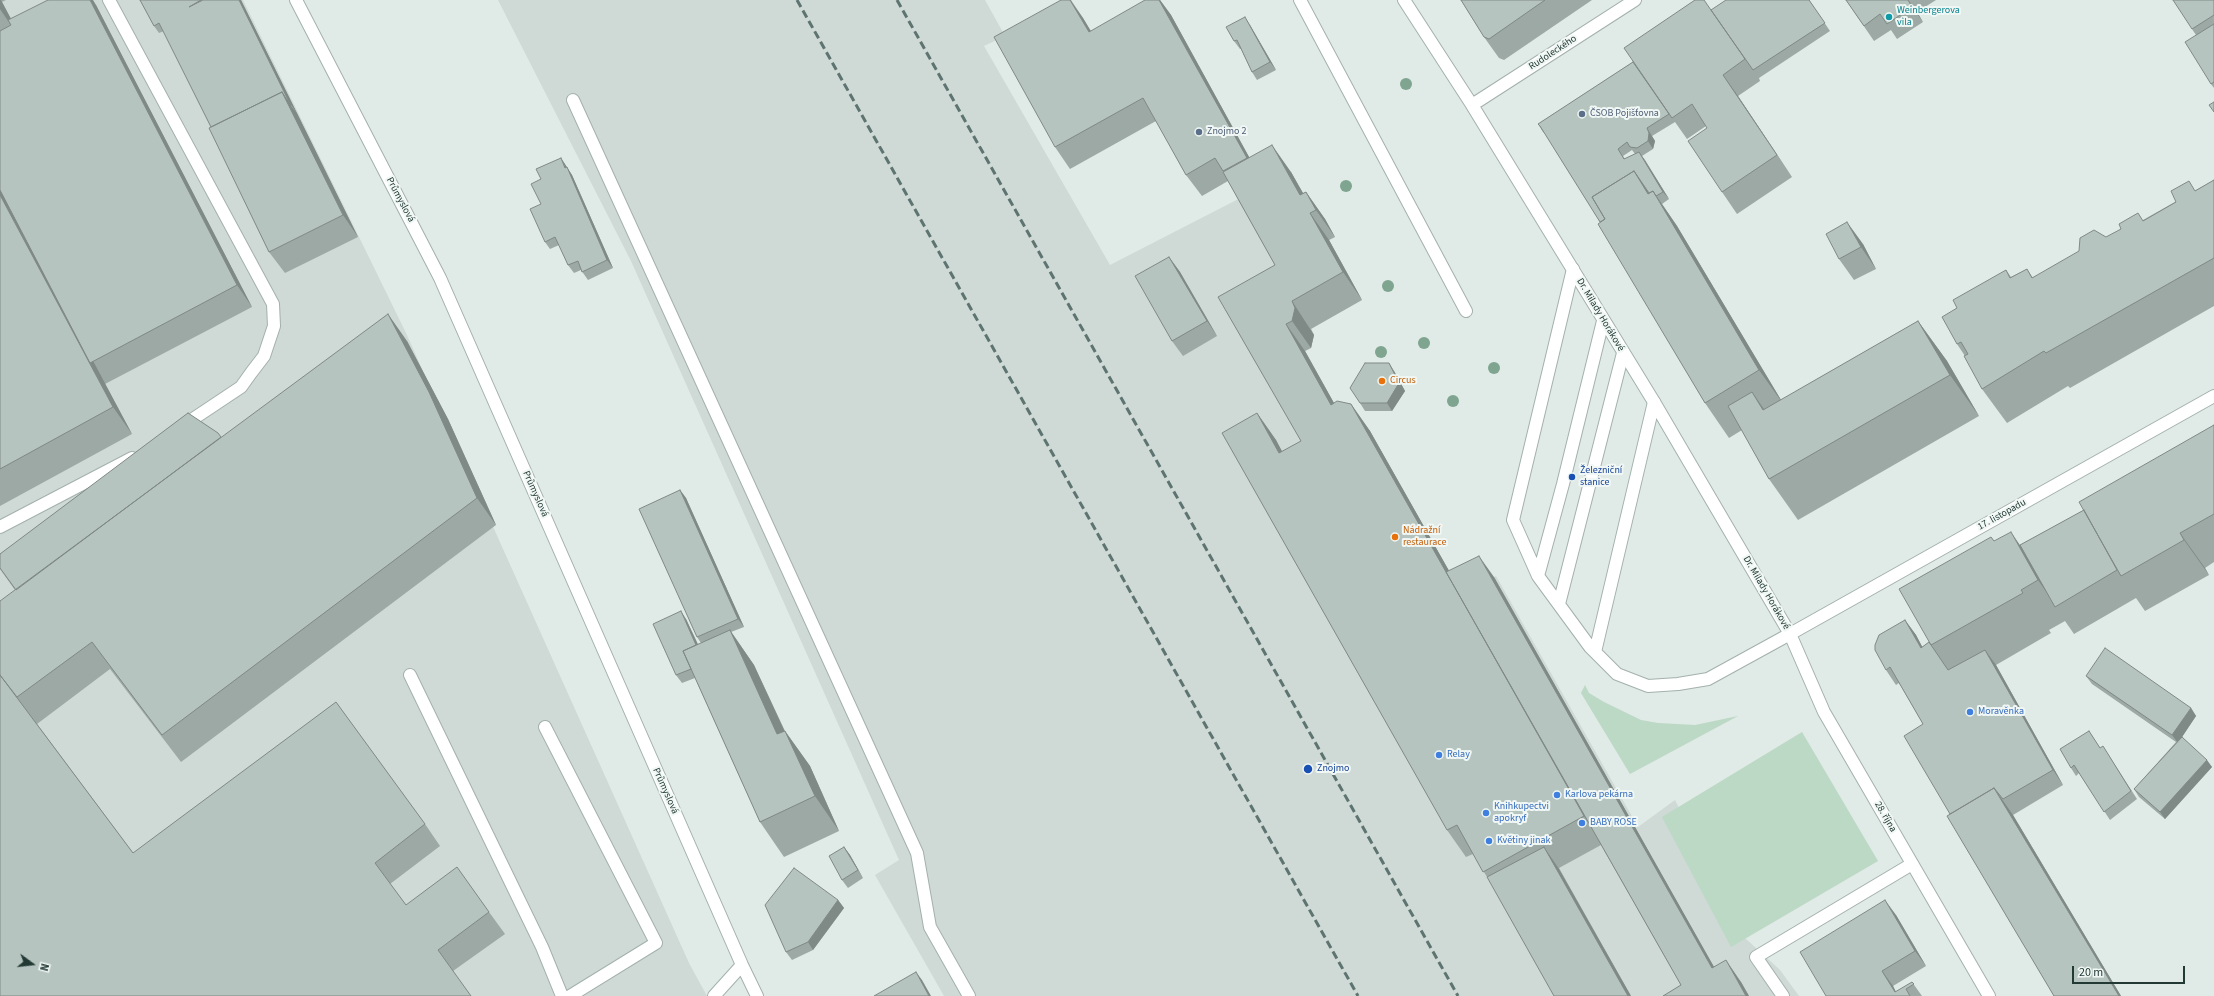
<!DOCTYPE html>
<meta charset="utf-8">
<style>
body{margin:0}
#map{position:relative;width:2214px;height:996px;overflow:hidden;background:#e0eae6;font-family:"Source Sans 3",sans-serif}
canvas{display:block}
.north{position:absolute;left:12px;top:944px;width:40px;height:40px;-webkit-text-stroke:3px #f0f7f4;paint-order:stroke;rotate:105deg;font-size:11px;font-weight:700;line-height:16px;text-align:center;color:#223934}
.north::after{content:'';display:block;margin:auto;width:14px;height:18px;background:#223934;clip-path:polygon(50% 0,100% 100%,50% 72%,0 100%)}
.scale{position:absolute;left:2072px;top:966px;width:113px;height:18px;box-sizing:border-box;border:2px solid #223934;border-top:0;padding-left:5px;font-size:12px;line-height:14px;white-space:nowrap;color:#223934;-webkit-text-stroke:3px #f0f7f4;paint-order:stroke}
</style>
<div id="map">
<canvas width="2214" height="996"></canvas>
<div class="north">N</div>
<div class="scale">20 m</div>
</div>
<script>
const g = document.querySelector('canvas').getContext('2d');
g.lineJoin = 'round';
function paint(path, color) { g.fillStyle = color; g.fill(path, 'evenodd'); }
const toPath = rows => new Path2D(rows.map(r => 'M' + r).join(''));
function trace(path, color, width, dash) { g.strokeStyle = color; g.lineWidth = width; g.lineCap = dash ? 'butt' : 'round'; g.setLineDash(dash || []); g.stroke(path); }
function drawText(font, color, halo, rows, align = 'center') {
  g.font = font + ' "Source Sans 3",sans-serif'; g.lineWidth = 4; g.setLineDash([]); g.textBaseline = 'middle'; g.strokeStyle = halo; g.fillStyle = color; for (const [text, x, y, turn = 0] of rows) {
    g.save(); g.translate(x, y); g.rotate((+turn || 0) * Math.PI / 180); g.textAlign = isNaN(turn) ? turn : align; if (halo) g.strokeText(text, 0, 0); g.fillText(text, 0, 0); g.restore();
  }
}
paint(toPath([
 [0,0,243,0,406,333,689,963,707,996,0,996],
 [498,0,985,0,1005,36,984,46,1110,265,1291,172,1319,222,1325,219,1335,237,1329,240,1362,300,1311,328,1314,335,1311,348,1305,351,1350,432,1356,428,1370,431,1461,594,1496,576,1638,827,1675,800,1745,938,1780,970,1799,996,944,996,875,875,899,860,631,261]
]), '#cfd9d5');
paint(toPath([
 [1585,685,1589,693,1604,702,1641,720,1658,723,1695,725,1738,716,1630,774,1581,693],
 [1802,732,1878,861,1731,947,1662,817]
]), '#bbd9c5');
const service = toPath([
 [109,0,273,304,274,326,264,356,251,373,241,387,181,427],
 [1300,0,1466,311],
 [573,100,917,853,930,927,969,996],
 [1573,269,1513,520,1538,576,1590,647,1617,674,1648,686,1678,684,1708,679,1790,634],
 [0,527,132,458],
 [1538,576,1563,484,1603,321],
 [1559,604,1623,353],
 [1595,652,1654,402],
 [410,675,542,947,562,996],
 [545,727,656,943,570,996],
 [1783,996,1756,957,1912,864]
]);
const minor = toPath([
 [296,0,440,278,742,965,757,996],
 [1404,0,1472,105,1654,402,1790,634,1824,712,1989,996],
 [1472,105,1635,0],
 [1790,634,2214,396],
 [714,996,742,965]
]);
trace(service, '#a3b1ad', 14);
trace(minor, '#a3b1ad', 14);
trace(service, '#fff', 12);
trace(minor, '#fff', 12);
trace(toPath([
 [797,0,1358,996],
 [897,0,1458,996]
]), '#5d7470', 3, [8, 4]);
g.fillStyle = '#7fa591';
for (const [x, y] of [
 [1406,84],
 [1346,186],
 [1388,286],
 [1424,343],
 [1381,352],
 [1494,368],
 [1453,401]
]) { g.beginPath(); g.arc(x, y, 6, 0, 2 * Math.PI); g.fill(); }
paint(toPath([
 [0,0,6,0,2,2,11,19,96,5,252,307,105,384,132,434,0,506],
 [140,0,241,0,358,237,285,273,269,252,211,127,164,31,159,33,154,26],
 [1061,0,1071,0,1083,18,1091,31,1160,0,1171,15,1249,157,1291,172,1303,193,1306,192,1325,219,1335,237,1329,240,1362,300,1311,329,1314,335,1311,348,1305,351,1334,403,1351,404,1370,431,1449,571,1494,577,1714,967,1741,982,1749,996,1663,996,1681,985,1601,845,1559,868,1631,996,1487,877,1473,854,1466,857,1447,830,1257,413,1276,440,1282,452,1301,441,1275,265,1228,181,1202,196,1186,175,1156,121,1070,169,1055,147],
 [1461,0,1592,0,1504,60,1499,58,1484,37],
 [1809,0,1830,31,1759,78,1760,81,1738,96,1792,177,1737,214,1722,192,1707,128,1706,126,1687,139,1675,122,1652,136,1655,141,1653,149,1642,156,1641,155,1669,199,1662,204,1677,226,1781,400,1918,321,1947,361,1979,416,1798,520,1769,479,1742,430,1729,438,1705,403,1600,222,1545,133,1543,132,1538,124,1633,62,1711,10],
 [1632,150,1635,154,1625,159,1623,156],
 [1846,0,1936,0,1917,12,1923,22,1897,39,1891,30,1874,41],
 [2214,0,2214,88,2211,84,2196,35,2192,29],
 [1250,25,1276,70,1257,80,1252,72,1241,49,1240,49,1234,41],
 [561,158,572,175,613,268,588,280,581,270,574,273,568,265,559,245,550,249,545,242,541,204,541,179],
 [2214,180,2214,306,2070,388,2068,386,2007,423,1982,389,1965,356,1957,344,1957,308,2006,270,2011,277,2027,269,2033,278,2106,237,2143,220],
 [1863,244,1876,269,1854,280,1839,259],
 [1169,257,1180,272,1217,336,1183,356,1172,341],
 [407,341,448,419,496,525,181,762,110,669,37,724,133,853,425,824,440,846,390,884,406,905,489,912,505,934,453,971,0,996,15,590,0,569,0,554],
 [1394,371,1405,391,1392,411,1365,411,1360,403],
 [2214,425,2214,562,2205,568,2209,575,2145,611,2136,598,2074,634,2065,621,2049,630,2051,633,1996,665,2063,785,2013,815,2121,996,2054,996,1950,814,1923,724,1899,683,1896,685,1886,670,1905,620,1916,635,1922,647,1929,642,1991,537,1994,541,2020,545,2084,510],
 [680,490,686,498,744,627,731,632,754,665,785,731,810,766,839,831,784,857,760,822,695,678,682,683,676,675,686,619,698,644,701,643,697,637],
 [2086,676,2191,708,2196,716,2182,737,2212,767,2165,819,2139,797,2134,789,2176,742,2092,684],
 [2089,731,2100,748,2108,754,2137,799,2110,820,2079,773,2076,776,2071,768],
 [844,847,850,855,863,878,848,888,842,880],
 [838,900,844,908,813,950,792,960,786,952],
 [1896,915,1926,966,1893,986,1896,992,1912,982,1922,996,1826,996]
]), '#9da9a4');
paint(toPath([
 [0,0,1,0,2,2,26,47,2,12,0,9],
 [90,0,93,0,96,5,252,307,237,285],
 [239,0,241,0,297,113,291,106],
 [1070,0,1083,18,1104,54,1089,32],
 [1159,0,1160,0,1171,15,1265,186,1250,164],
 [1908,0,1917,12,1923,22,1912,7],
 [1245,17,1250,25,1276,70,1270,62],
 [1723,75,1738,96,1792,177,1777,155],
 [282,92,297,113,358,237,343,215],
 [1647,128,1655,141,1653,149,1648,141],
 [1272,145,1291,172,1313,211,1300,195],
 [1639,152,1645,160,1669,199,1663,192],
 [561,158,572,175,613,268,607,260],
 [1634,171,1658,206,1648,194],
 [0,186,132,434,113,407,0,195],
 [1653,191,1677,226,1784,405,1759,370],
 [1306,192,1325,219,1335,237,1316,210],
 [1310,213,1329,240,1362,300,1343,272],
 [1847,222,1863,244,1876,269,1861,247],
 [1169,257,1180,272,1217,336,1207,321],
 [1292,301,1314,335,1311,348,1292,321],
 [388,314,407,341,448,419,496,525,477,498],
 [1918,321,1947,361,1979,416,1950,375],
 [1286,324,1305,351,1350,432,1331,405],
 [1389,363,1394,371,1405,391,1392,411,1387,403],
 [1752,392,1780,432,1763,410],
 [1351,404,1370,431,1603,843,1584,816],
 [1257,413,1276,440,1298,481,1279,453],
 [680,490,686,498,744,627,738,619],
 [2011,532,2039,573,2056,606,2038,580],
 [2180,533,2205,568,2209,575,2184,540],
 [1479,556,1494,577,1727,990,1712,968],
 [681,611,686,619,710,671,704,663],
 [1905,620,1916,635,1931,663,1921,648],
 [730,630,754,665,802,769,777,734],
 [1985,650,1996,665,2063,785,2053,770],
 [2191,708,2196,716,2178,743,2172,735],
 [785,731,810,766,839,831,815,796],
 [2207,760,2212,767,2165,819,2160,812],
 [1994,788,2013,815,2121,996,2119,996],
 [844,847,850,855,863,878,858,870],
 [1544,847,1559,869,1631,996,1628,996],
 [838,900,844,908,813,950,808,942],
 [1885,900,1896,915,1926,966,1915,951],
 [1726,960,1741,982,1749,996,1746,996],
 [1882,971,1893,986,1898,996,1895,992],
 [916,972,922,980,931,996,929,996]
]), '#7f8986');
const building = toPath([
 [48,0,90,0,237,285,90,363,0,190,0,31,11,25,8,20,48,0],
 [140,0,201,0,189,7,203,0,239,0,291,106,282,92,211,127,159,23,154,26,140,0],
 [1061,0,1070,0,1089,32,1145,0,1159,0,1247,158,1223,171,1215,158,1186,175,1143,98,1055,147,994,37,1061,0],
 [1461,0,1545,0,1489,39,1484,37,1461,0],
 [1695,0,1704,0,1745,59,1723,75,1777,155,1722,192,1688,141,1707,128,1692,104,1672,118,1624,48,1695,0],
 [1726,0,1809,0,1825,23,1753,70,1711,10,1726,0],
 [1846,0,1908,0,1912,7,1887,24,1880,14,1864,26,1846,0],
 [2173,0,2214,0,2214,15,2192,29,2173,0],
 [1245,17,1270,62,1252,72,1237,40,1234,41,1226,27,1245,17],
 [2214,24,2214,82,2211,84,2185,42,2214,24],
 [1633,62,1669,114,1647,128,1649,133,1648,141,1637,148,1630,147,1627,142,1618,149,1624,159,1639,152,1663,192,1656,196,1653,191,1649,193,1634,171,1592,197,1605,219,1600,222,1540,126,1538,124,1633,62],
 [282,92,343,215,269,252,209,128,282,92],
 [2214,102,2214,112,2209,105,2214,102],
 [1272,145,1300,195,1306,192,1316,210,1310,213,1343,272,1292,301,1295,308,1292,321,1286,324,1331,405,1337,401,1351,404,1584,816,1483,872,1457,825,1447,830,1222,433,1257,413,1279,453,1301,441,1218,297,1275,265,1223,172,1272,145],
 [561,158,565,168,567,167,607,260,582,272,578,261,568,265,555,237,545,242,530,209,541,204,531,184,541,179,536,169,561,158],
 [1634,171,1648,194,1653,191,1759,370,1705,403,1598,224,1605,219,1592,197,1634,171],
 [2214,180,2214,258,2046,353,2044,351,1982,389,1964,356,1968,354,1961,342,1957,344,1942,317,1957,308,1953,300,2006,270,2010,278,2027,269,2032,278,2079,251,2080,238,2094,230,2106,237,2121,229,2119,224,2138,213,2143,221,2176,202,2171,191,2189,181,2195,191,2214,180],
 [0,195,113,407,0,469,0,195],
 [1847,222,1861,247,1839,259,1826,234,1847,222],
 [1169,257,1207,321,1172,341,1135,276,1169,257],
 [388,314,429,392,477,498,162,735,92,642,17,697,0,675,0,601,388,314],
 [1918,321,1950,375,1769,479,1728,406,1752,392,1763,410,1918,321],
 [1365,363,1389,363,1399,383,1387,403,1360,403,1350,388,1365,363],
 [188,413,218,433,221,437,16,590,0,568,0,554,188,413],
 [2214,425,2214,514,2180,533,2184,540,2121,576,2079,502,2214,425],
 [680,490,738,619,697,637,639,509,680,490],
 [2084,510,2117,570,2055,607,2020,545,2084,510],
 [2011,532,2038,580,2021,590,2023,593,1931,645,1899,589,1991,537,1994,541,2011,532],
 [1479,556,1712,968,1726,960,1746,996,1663,996,1681,985,1446,572,1479,556],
 [681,611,696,645,683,651,691,669,676,675,653,624,681,611],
 [1905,620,1921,648,1929,642,1948,670,1985,650,2053,770,2003,799,1994,788,1950,814,1904,736,1923,724,1890,667,1886,670,1875,650,1875,645,1879,635,1905,620],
 [730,630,777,734,785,731,815,796,760,822,683,651,730,630],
 [2105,648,2191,708,2172,735,2086,676,2105,648],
 [0,675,133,853,336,702,425,824,375,863,406,905,457,867,489,912,438,950,471,996,0,996,0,675],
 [2089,731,2100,748,2103,746,2131,791,2104,812,2074,765,2071,768,2060,749,2089,731],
 [2182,737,2207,760,2160,812,2134,789,2182,737],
 [1994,788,2119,996,2054,996,1947,816,1994,788],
 [844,847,858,870,842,880,829,856,844,847],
 [1544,847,1628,996,1554,996,1487,877,1544,847],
 [794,868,838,900,808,942,786,952,765,905,794,868],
 [1885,900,1915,951,1882,971,1895,992,1912,982,1914,984,1906,989,1910,996,1826,996,1800,952,1885,900],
 [916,972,929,996,874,996,916,972]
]);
paint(building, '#b6c4bf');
trace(building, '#7f8986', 1);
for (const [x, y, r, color] of [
 [1889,17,4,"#0f9aa8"],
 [1582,114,4,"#5c6f8a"],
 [1199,132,4,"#5c6f8a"],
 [1382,381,4,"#e8710a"],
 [1572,477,4,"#1a4fb4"],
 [1395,537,4,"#e8710a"],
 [1970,712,4,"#3f7fe0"],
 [1439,755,4,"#3f7fe0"],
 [1308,769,5,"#1a4fb4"],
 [1557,795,4,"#3f7fe0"],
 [1486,813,4,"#3f7fe0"],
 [1582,823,4,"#3f7fe0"],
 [1489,841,4,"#3f7fe0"]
]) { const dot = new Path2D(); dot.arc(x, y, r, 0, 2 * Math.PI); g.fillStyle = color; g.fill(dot); trace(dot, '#f0f7f4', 1.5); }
drawText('10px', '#0d838f', '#f0f7f4', [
 ["Weinbergerova",1897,11],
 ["vila",1897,23]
], 'left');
drawText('10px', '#223934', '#f0f7f4', [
 ["Rudoleckého",1553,53,-33],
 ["Průmyslová",400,200,62],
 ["Dr. Milady Horákové",1600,315,59],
 ["Průmyslová",535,494,66],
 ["17. listopadu",2002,515,-29],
 ["Dr. Milady Horákové",1766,593,60],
 ["Průmyslová",665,791,66],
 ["28. října",1885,817,60]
]);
drawText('10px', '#4e5e75', '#f0f7f4', [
 ["ČSOB Pojišťovna",1590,114],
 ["Znojmo 2",1207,132]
], 'left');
drawText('10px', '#c56008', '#f0f7f4', [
 ["Circus",1390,381],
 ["Nádražní",1403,531],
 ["restaurace",1403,543]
], 'left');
drawText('10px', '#164399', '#f0f7f4', [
 ["Železniční",1580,471],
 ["stanice",1580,483],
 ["Znojmo",1317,769]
], 'left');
drawText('10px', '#366cbe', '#f0f7f4', [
 ["Moravěnka",1978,712],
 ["Relay",1447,755],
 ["Karlova pekárna",1565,795],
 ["Knihkupectvi",1494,807],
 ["apokryf",1494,819],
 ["BABY ROSE",1590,823],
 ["Květiny jinak",1497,841]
], 'left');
</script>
